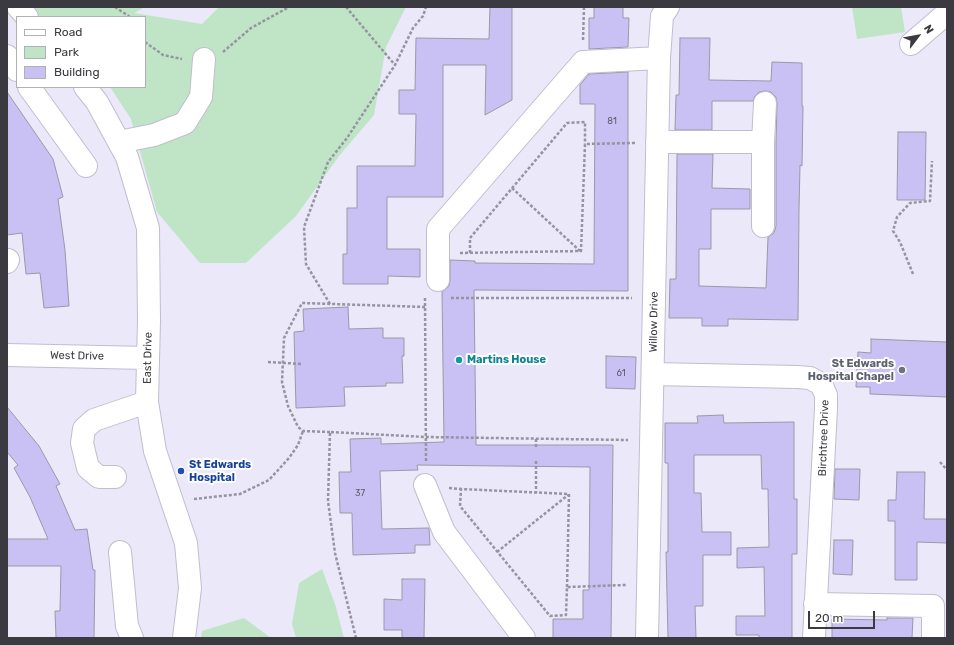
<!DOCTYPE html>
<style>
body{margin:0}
#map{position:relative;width:954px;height:645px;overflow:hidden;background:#eae8f9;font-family:Rubik,sans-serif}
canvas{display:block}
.frame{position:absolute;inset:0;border:8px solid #3b3a40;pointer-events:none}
.legend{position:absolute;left:16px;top:16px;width:130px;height:72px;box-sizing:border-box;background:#fff;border:1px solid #b1b0b3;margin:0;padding:5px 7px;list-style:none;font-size:12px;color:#3b3a40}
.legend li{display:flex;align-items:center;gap:8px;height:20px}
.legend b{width:20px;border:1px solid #b1b0b3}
.north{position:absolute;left:898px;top:16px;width:40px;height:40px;-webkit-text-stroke:3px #fff;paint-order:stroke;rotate:58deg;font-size:11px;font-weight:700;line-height:16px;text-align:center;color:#3b3a40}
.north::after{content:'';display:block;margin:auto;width:14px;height:18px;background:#3b3a40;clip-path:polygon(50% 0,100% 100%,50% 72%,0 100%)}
.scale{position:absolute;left:808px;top:611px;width:67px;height:18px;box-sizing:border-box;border:2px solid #3b3a40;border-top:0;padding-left:5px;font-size:12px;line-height:14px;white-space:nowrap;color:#3b3a40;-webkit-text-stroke:3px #fff;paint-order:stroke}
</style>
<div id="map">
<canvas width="954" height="645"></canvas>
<div class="frame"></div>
<ul class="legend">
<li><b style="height:5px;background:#fff"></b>Road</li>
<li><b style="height:11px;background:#bfe5c6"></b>Park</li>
<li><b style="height:11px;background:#c9c0f3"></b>Building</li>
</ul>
<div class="north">N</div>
<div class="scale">20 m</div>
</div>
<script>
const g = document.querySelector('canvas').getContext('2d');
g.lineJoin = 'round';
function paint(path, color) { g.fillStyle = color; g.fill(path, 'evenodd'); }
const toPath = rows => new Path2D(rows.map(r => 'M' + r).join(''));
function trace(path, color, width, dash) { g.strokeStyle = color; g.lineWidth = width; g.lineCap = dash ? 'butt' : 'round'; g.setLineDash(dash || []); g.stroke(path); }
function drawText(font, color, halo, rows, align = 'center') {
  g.font = font + ' Rubik,sans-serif'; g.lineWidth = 4; g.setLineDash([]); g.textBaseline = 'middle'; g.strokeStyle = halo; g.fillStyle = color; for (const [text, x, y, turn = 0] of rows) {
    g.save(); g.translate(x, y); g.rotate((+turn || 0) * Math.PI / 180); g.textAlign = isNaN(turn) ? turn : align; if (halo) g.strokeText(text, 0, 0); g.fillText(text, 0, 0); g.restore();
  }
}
paint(toPath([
 [29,7,145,7,134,13,202,24,219,7,406,7,386,47,374,115,339,156,296,216,246,263,200,263,157,212,131,119,110,87,145,87,145,17,35,17],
 [852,7,901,7,905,32,857,39],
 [322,569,335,604,344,638,296,638,292,624,299,583],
 [244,618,271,638,201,638,202,631]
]), '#bfe5c6');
const building = toPath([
 [490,7,512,7,512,100,485,115,486,65,443,65,443,197,387,197,387,249,420,249,420,277,388,276,388,284,343,284,343,254,347,254,347,208,357,208,357,166,415,166,416,114,399,114,399,90,415,90,416,38,489,39,490,7],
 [594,7,623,7,623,18,629,18,628,47,589,49,589,18,594,18,594,7],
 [680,38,710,38,709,80,771,81,772,62,802,63,802,106,803,106,802,166,800,165,799,211,798,320,728,319,728,326,702,326,702,318,669,318,670,279,676,279,677,154,713,154,712,188,750,189,750,209,711,209,711,249,699,249,699,286,766,288,768,237,774,233,776,226,776,142,777,104,776,97,771,92,765,91,759,92,755,96,753,101,712,101,712,130,675,130,676,95,679,95,680,38],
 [628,72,628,291,474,290,476,445,613,445,611,638,553,638,553,619,583,619,583,590,589,590,590,467,417,465,418,470,380,471,382,529,429,528,430,545,415,545,415,553,353,555,352,513,340,513,339,472,351,472,350,439,381,438,381,444,444,442,442,292,449,286,450,280,450,260,475,261,475,263,594,264,595,104,580,104,580,85,589,74,628,72],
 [7,92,53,159,63,197,58,199,65,250,69,306,44,308,40,273,26,274,22,233,7,235,7,92],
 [898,132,926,132,925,200,897,200,898,132],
 [348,307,349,329,383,328,383,338,404,338,404,356,402,356,403,383,386,383,386,386,344,387,345,406,296,408,294,332,304,331,303,309,348,307],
 [871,339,947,342,947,397,870,394,870,387,856,387,858,352,871,353,871,339],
 [606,356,636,357,635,389,606,388,606,356],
 [7,407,39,446,60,484,56,486,75,530,87,529,93,570,95,570,94,638,56,638,55,611,60,611,61,566,7,566,7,539,48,539,30,497,14,468,18,465,7,452,7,407],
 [723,415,724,423,794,422,794,499,797,499,797,554,792,554,792,638,759,638,759,635,736,635,736,616,765,616,764,567,737,568,737,548,769,547,768,489,762,489,761,455,694,455,694,493,701,493,702,532,731,532,731,555,703,555,703,606,695,606,696,638,668,638,666,552,668,552,668,463,665,463,665,423,698,423,697,416,723,415],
 [835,469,860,469,859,500,834,499,835,469],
 [897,472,925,472,924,519,947,519,947,543,917,542,917,580,895,580,895,521,888,521,888,500,896,500,897,472],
 [834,540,853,540,852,575,833,574,834,540],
 [402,579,425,579,424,638,402,638,402,630,384,630,384,599,402,600,402,579],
 [887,618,913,618,912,638,832,638,832,619,887,620,887,618]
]);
paint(building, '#c9c0f3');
trace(building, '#9b98a8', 1);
const minor = toPath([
 [18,7,27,17],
 [911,44,947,13],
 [7,56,17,70],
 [29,87,86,166],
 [85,87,97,102,127,157,148,228,149,321,147,402,155,451,186,543,190,588,184,638],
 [119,142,154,135,185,123,201,97,204,59],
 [657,142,763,142],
 [763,226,763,142,765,103],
 [7,262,8,260],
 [438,280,438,229,583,62,659,58],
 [7,355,148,358],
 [653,374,797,377,810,378,821,384,826,395,826,408,814,638],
 [115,477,99,477,88,468,82,443,84,429,94,420,147,402],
 [425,485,444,532,524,638],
 [120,552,127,626,132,638],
 [815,604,933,606,933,638],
 [647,638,659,58,662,16,668,7]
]);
trace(minor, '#c0bece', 24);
trace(toPath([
 [115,7,130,17],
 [346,7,395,65,413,28,423,16,426,7],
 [583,40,584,7],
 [145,42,163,55,182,59],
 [223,52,251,28,289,7],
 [512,188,580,251],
 [460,253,581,251,585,144,636,143],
 [470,253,470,238,567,123,585,122,585,144],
 [913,274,900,242,893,231,897,217,910,203,930,201,932,161],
 [425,298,426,463],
 [451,298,632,298],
 [330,304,306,264,304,227,328,162,347,138,395,65],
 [268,362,302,364],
 [330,432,303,431,298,427,288,406,282,382,284,338,302,303,425,307],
 [536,439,536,449],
 [536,461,536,493],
 [940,462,947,470],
 [449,488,461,489],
 [194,499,240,494,269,480,289,458,298,445,303,431],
 [497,552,568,495],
 [567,587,569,494,461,489,460,506,550,616,566,615,567,587,626,585],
 [356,638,335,553,328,501,330,432,426,437,628,440]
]), '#9694a0', 2.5, [3, 2]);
trace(minor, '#fff', 22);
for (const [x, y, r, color] of [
 [459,360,4,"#0f9aa8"],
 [902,370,4,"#6b7280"],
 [181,471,4,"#1a4fb4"]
]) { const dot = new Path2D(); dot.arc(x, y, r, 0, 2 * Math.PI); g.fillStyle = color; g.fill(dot); trace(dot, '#fff', 1.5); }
drawText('9px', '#5e5c6d', null, [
 ["81",612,121],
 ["61",621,373],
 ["37",360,493]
]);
drawText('11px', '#3b3a40', '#fff', [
 ["Willow Drive",654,322,-89],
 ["West Drive",77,356,1],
 ["East Drive",148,358,-89],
 ["Birchtree Drive",824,438,-88]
]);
drawText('bold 11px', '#0d838f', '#fff', [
 ["Martins House",467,360]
], 'left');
drawText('bold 11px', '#5b616d', '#fff', [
 ["St Edwards",894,364],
 ["Hospital Chapel",894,377]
], 'right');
drawText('bold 11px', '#164399', '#fff', [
 ["St Edwards",189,465],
 ["Hospital",189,478]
], 'left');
</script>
